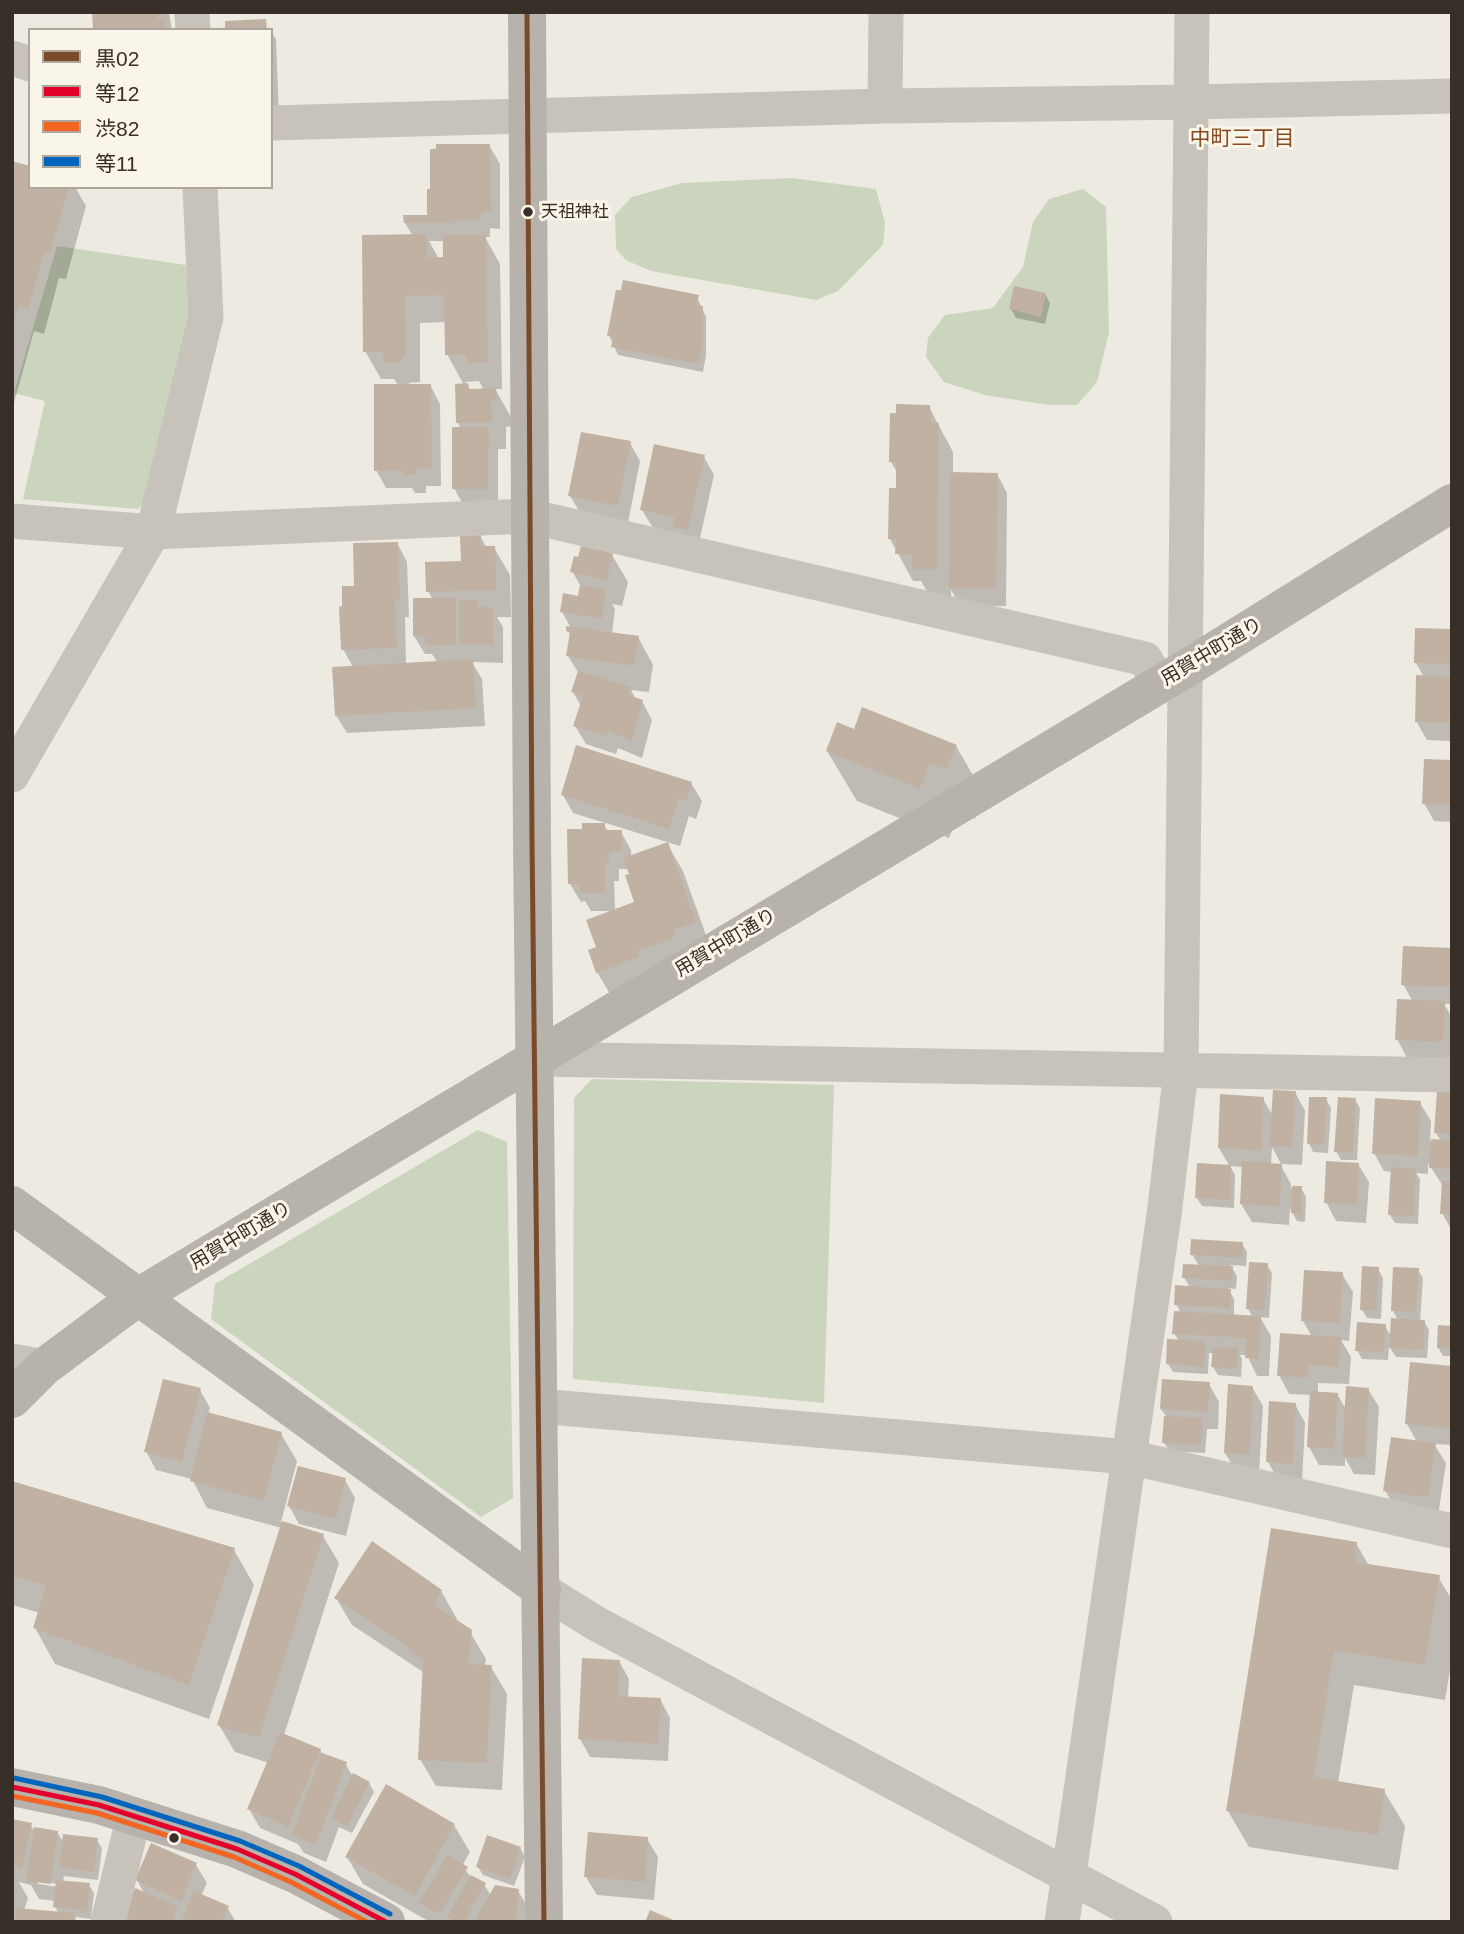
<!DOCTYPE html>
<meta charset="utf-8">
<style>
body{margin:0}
#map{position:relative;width:1464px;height:1934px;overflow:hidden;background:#edeae2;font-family:Helvetica,"Noto Sans JP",sans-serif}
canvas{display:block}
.frame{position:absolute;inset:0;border:14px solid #372f28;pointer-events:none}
.legend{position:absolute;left:28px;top:28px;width:245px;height:161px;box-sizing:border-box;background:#faf5e9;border:2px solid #aca69c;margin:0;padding:9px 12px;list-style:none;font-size:21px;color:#372f28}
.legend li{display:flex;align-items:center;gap:14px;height:35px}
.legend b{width:35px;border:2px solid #aca69c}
</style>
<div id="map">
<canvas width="1464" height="1934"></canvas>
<div class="frame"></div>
<ul class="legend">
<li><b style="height:9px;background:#7a4b2a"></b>黒02</li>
<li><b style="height:9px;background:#e4002b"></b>等12</li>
<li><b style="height:9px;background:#f26522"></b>渋82</li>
<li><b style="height:9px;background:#0065bd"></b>等11</li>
</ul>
</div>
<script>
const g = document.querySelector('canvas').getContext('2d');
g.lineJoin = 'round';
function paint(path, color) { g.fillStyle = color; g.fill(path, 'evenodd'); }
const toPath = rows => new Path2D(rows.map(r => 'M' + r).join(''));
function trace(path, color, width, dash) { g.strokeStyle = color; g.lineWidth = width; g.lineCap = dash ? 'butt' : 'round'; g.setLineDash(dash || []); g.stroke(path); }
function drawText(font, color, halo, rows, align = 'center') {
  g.font = font + ' Helvetica,"Noto Sans JP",sans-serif'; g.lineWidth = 6; g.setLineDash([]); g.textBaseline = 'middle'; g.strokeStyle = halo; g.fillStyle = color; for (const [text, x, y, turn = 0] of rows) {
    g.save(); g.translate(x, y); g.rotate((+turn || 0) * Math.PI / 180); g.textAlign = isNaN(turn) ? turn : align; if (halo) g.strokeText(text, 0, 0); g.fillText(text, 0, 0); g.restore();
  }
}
paint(toPath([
 [792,178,876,189,885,223,883,245,838,291,816,300,651,271,626,260,616,249,615,215,632,197,682,183],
 [1083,189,1106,207,1109,332,1097,382,1077,405,1049,405,985,395,944,382,926,357,928,338,945,315,993,308,1023,267,1033,222,1049,199],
 [57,246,186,265,190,313,150,499,137,509,23,499,45,401,14,393],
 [592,1079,834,1085,824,1403,573,1379,574,1098],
 [478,1130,507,1142,513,1498,481,1517,211,1319,215,1284]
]), '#cbd4bc');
paint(toPath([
 [94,12,169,12,172,30,95,30],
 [271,32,276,39,279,116,271,117],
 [489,145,500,164,500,229,490,228,490,237,485,237,500,264,502,389,495,389,511,417,512,426,506,427,506,449,498,449,498,506,464,506,454,488,461,429,458,423,456,385,464,385,447,354,446,322,420,323,420,382,409,383,409,386,430,385,440,404,441,486,426,486,426,493,415,493,412,488,386,488,376,470,399,386,394,379,381,379,365,351,413,236,405,223,429,216],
 [429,241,444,241,444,259,439,259],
 [479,381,484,390,471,391,465,382],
 [12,162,30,187,75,187,86,206,66,279,59,278,44,334,34,331,12,410],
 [622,292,697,297,706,317,706,355,703,372,618,355,609,335],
 [1045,294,1050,303,1045,324,1016,318,1011,309],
 [929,407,953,452,953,474,997,474,1007,493,1006,606,961,606,951,590,951,596,930,596,921,581,913,581,890,539,898,490,898,474,891,462],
 [630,443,640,461,628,523,581,514,570,496],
 [704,457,714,475,698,547,653,528,642,510],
 [480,536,487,548,494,548,510,575,511,617,497,617,503,627,503,663,472,662,482,679,485,726,347,733,336,715,353,667,343,649,356,588,397,543,407,562,409,617,405,617,406,664,438,663,432,654,425,654,414,636,433,600,428,591,462,563],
 [612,555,628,582,622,606,612,604,615,609,612,634,638,637,653,665,649,692,631,690,636,700,642,701,652,720,642,758,618,748,616,754,586,744,575,726,581,706,573,692,579,674,568,656,571,636,568,631,571,628,562,612,579,598,581,587,572,571],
 [1452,631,1452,741,1427,740,1416,721,1424,677,1416,663],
 [855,731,956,746,985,796,975,819,959,813,949,838,857,801,827,751],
 [1452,762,1452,822,1434,821,1424,803],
 [691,783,702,801,696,819,689,816,680,846,573,813,563,795],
 [604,824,608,832,621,832,631,850,631,857,667,844,683,871,711,949,613,999,597,972,599,948,637,903,629,869,619,869,619,881,614,881,615,911,591,911,585,901,581,902,570,884,583,830],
 [1452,950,1452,1004,1444,1004,1452,1017,1452,1059,1407,1058,1397,1039,1413,1002,1403,984],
 [1295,1092,1305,1111,1302,1165,1281,1164,1272,1147,1271,1165,1281,1166,1291,1184,1291,1188,1301,1188,1306,1197,1305,1222,1297,1221,1290,1208,1289,1225,1252,1222,1241,1204,1243,1167,1230,1166,1235,1175,1234,1208,1202,1206,1197,1198,1230,1167,1219,1148,1263,1099,1273,1116],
 [1452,1093,1452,1231,1442,1213,1443,1186,1428,1163,1428,1174,1416,1173,1420,1179,1418,1224,1395,1223,1390,1215,1392,1172,1384,1171,1374,1153,1420,1103,1431,1121,1430,1141,1441,1141,1436,1133],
 [1326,1099,1331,1108,1328,1153,1313,1152,1309,1143],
 [1355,1100,1360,1108,1357,1160,1341,1160,1336,1151],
 [1358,1164,1369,1182,1366,1223,1336,1221,1326,1202],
 [1242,1244,1247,1252,1246,1266,1230,1265,1237,1276,1236,1289,1228,1288,1234,1299,1234,1316,1253,1318,1248,1309,1267,1265,1272,1273,1269,1318,1260,1317,1271,1336,1269,1376,1257,1376,1247,1355,1240,1355,1242,1359,1241,1377,1218,1375,1213,1367,1214,1353,1209,1353,1208,1374,1173,1372,1168,1364,1179,1341,1174,1333,1181,1313,1176,1304,1190,1288,1184,1277,1199,1266,1192,1254],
 [1378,1269,1383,1278,1381,1319,1367,1318,1362,1310],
 [1418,1270,1423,1278,1420,1321,1424,1321,1429,1330,1427,1358,1396,1357,1389,1346,1388,1360,1362,1359,1357,1350,1385,1326,1391,1336,1398,1320,1393,1311],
 [1342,1274,1353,1292,1349,1341,1341,1340,1351,1357,1349,1384,1318,1383,1318,1393,1337,1394,1347,1411,1368,1389,1379,1407,1375,1475,1354,1474,1345,1458,1345,1466,1319,1465,1309,1447,1312,1395,1289,1394,1279,1375,1312,1337,1303,1321],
 [1452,1328,1452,1356,1443,1356,1438,1347],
 [1452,1367,1452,1445,1434,1444,1446,1463,1438,1516,1395,1509,1385,1490,1417,1442,1407,1424],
 [1209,1384,1219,1402,1218,1429,1207,1429,1205,1453,1169,1451,1164,1442,1166,1416,1161,1409],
 [1252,1387,1263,1406,1259,1473,1236,1471,1225,1453],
 [200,1390,210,1408,208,1415,281,1434,297,1461,281,1522,323,1536,339,1563,284,1735,320,1750,323,1755,345,1763,352,1775,369,1783,374,1792,352,1833,339,1827,326,1862,304,1853,298,1844,260,1828,249,1809,269,1763,235,1752,219,1725,282,1528,207,1508,192,1479,156,1470,146,1451],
 [1295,1404,1305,1423,1302,1482,1278,1480,1268,1462],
 [345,1480,355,1498,346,1536,299,1524,289,1506],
 [12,1483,234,1550,254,1585,209,1719,55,1664,35,1628,40,1613,12,1605],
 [1356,1543,1369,1566,1438,1577,1452,1600,1452,1658,1445,1700,1354,1685,1338,1783,1384,1791,1405,1826,1398,1870,1249,1847,1228,1811],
 [441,1591,457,1619,455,1621,470,1632,486,1659,485,1666,491,1667,507,1694,502,1790,436,1786,420,1759,423,1672,352,1625,336,1598],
 [619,1661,629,1679,628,1698,660,1699,670,1718,668,1761,590,1757,580,1739],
 [12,1821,30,1825,33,1829,57,1832,64,1843,97,1840,102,1848,98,1880,64,1876,63,1882,89,1885,94,1893,91,1919,75,1917,77,1922,12,1922],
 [38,1881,59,1884,59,1887,38,1884],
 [19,1882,31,1885,39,1899,56,1901,55,1907,59,1914,24,1910,28,1898],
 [454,1825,470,1852,462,1866,472,1878,484,1884,491,1896,518,1891,529,1909,527,1922,430,1922,363,1884,347,1857],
 [647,1839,658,1857,654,1900,597,1895,586,1877],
 [520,1848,525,1857,514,1886,483,1875,478,1867],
 [196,1865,207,1883,201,1896,227,1907,236,1922,123,1922,145,1895,137,1880]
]), '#0003');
paint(toPath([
 [92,12,158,12,158,19,165,19,165,30,93,29],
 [266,19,267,30,225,30,225,21],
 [436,144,490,144,491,211,481,211,481,220,455,220,455,223,404,223,403,215,427,215,427,189,430,189,430,149,436,149],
 [12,161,30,166,30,187,69,187,50,253,44,251,29,308,19,305,13,325],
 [427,234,427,258,443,257,443,235,486,235,488,363,467,363,466,355,445,355,444,295,405,296,406,355,402,355,402,362,383,363,383,352,363,352,362,235],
 [623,280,699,295,696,305,703,306,702,346,698,364,611,347,613,337,607,336,616,290,621,290],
 [1014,286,1046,293,1041,317,1009,309],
 [468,383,469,389,496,388,497,400,491,400,492,422,456,423,455,384],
 [374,384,431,384,432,468,417,468,417,475,403,475,402,470,374,471],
 [896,404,930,405,931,423,939,423,937,569,912,569,912,554,895,554,896,539,888,539,889,488,896,488,896,462,889,462,890,413,896,413],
 [452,427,489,427,488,489,452,489],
 [581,432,631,441,618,506,568,496],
 [654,444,705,455,688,530,673,527,675,518,640,510],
 [950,472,998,473,996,589,949,588],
 [460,535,481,535,481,546,495,546,497,590,426,592,425,562,461,561],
 [398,542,400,599,395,599,397,648,341,650,339,607,342,606,342,586,354,586,353,543],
 [581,546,613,553,607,580,570,572,574,556,578,557],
 [580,585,606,589,602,619,560,612,563,593,578,596],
 [413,598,456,598,456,645,425,645,425,636,413,636],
 [459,599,477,600,478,607,493,607,493,645,459,644],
 [566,626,639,636,634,666,566,656,570,632,566,631],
 [1415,628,1452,629,1452,664,1414,663],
 [473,659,476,708,335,716,332,667],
 [578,671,631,687,628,695,643,700,632,741,608,731,606,736,573,726,583,696,571,692],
 [1416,675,1451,677,1449,723,1415,722],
 [862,707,957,745,946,770,930,763,920,789,826,751,837,722,854,729],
 [576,745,692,782,686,801,679,799,669,829,561,795],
 [1424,759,1452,760,1452,805,1422,804],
 [582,823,605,823,605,830,622,830,622,851,609,851,609,863,605,864,605,893,579,893,579,884,568,884,567,829,582,829],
 [668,842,696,922,673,930,676,937,637,951,639,957,596,973,588,950,596,947,586,920,634,902,625,875,629,874,623,858],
 [1403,946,1452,948,1452,987,1401,985],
 [1397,999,1445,1001,1443,1042,1395,1040],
 [1273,1090,1296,1091,1292,1147,1269,1146],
 [1437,1091,1452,1092,1452,1134,1434,1133],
 [1220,1094,1264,1097,1261,1150,1218,1148],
 [1309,1097,1327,1097,1324,1145,1307,1144],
 [1338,1097,1356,1098,1353,1153,1334,1152],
 [1375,1098,1421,1101,1418,1156,1372,1154],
 [1431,1139,1452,1140,1452,1169,1429,1168],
 [1242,1161,1282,1164,1280,1207,1240,1204],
 [1326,1161,1359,1163,1357,1205,1324,1203],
 [1197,1163,1231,1165,1230,1200,1195,1198],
 [1391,1167,1416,1169,1414,1216,1388,1215],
 [1442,1181,1452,1181,1452,1214,1440,1214],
 [1292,1186,1302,1186,1301,1214,1291,1213],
 [1191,1239,1243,1242,1242,1258,1190,1255],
 [1249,1262,1268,1263,1265,1310,1246,1309],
 [1183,1264,1233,1266,1232,1281,1182,1278],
 [1362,1266,1379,1267,1377,1311,1360,1310],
 [1393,1267,1419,1268,1416,1312,1391,1311],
 [1304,1270,1343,1272,1340,1323,1301,1321],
 [1175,1285,1231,1289,1230,1308,1174,1305],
 [1174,1311,1261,1316,1259,1359,1245,1358,1246,1338,1172,1334],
 [1391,1318,1425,1320,1423,1350,1389,1348],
 [1357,1322,1386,1324,1384,1352,1355,1351],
 [1438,1325,1452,1326,1452,1348,1437,1348],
 [1280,1333,1341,1337,1339,1367,1309,1365,1308,1378,1277,1376],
 [1167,1339,1206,1341,1204,1367,1166,1364],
 [1213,1347,1238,1348,1237,1369,1211,1367],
 [1410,1362,1452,1366,1452,1429,1405,1424],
 [163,1379,201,1388,182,1462,144,1452],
 [1162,1379,1210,1382,1208,1412,1160,1409],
 [1228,1384,1253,1386,1250,1455,1224,1453],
 [1346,1386,1369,1388,1365,1458,1342,1457],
 [1310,1391,1338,1393,1335,1449,1307,1447],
 [1269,1401,1296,1403,1293,1464,1266,1462],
 [207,1412,282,1432,264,1501,190,1481],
 [1164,1416,1203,1418,1201,1445,1162,1443],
 [1391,1437,1436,1443,1428,1498,1383,1491],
 [298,1466,346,1478,336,1519,287,1506],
 [12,1481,235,1548,189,1685,33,1628,46,1585,12,1576],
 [282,1521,324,1534,259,1738,217,1725],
 [1271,1528,1357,1542,1355,1562,1440,1575,1425,1665,1334,1650,1314,1777,1385,1789,1378,1835,1226,1811],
 [372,1541,442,1590,433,1604,472,1630,468,1664,492,1665,487,1763,418,1760,423,1661,405,1645,334,1598],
 [582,1658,620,1660,618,1696,661,1698,658,1744,578,1739],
 [280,1732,321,1749,288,1827,247,1809],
 [322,1753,347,1762,316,1845,291,1835],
 [353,1773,370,1782,347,1826,331,1818],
 [386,1784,455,1824,415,1896,345,1857],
 [12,1819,32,1823,22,1868,12,1865],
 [34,1827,58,1831,51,1884,26,1881],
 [588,1832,648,1837,645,1882,584,1877],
 [63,1834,98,1838,94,1872,59,1868],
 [487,1835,521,1847,510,1879,476,1867],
 [151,1843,197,1863,181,1901,135,1880],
 [447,1855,468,1867,440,1914,419,1903],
 [471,1875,486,1883,464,1922,456,1922,447,1917],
 [56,1880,90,1883,87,1911,53,1907],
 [495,1885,519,1889,516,1922,474,1922],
 [135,1888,178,1907,172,1922,121,1922],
 [194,1891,229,1906,222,1922,181,1922],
 [16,1908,75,1913,74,1922,15,1922],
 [650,1910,678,1922,645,1922]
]), '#c1b1a3');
trace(toPath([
 [192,12,193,30],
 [12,58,30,64],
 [885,106,886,12],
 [271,123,885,106,1193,102,1452,96],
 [12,521,153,532,529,516,1145,659,1160,684],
 [12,775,153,532,206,317,200,187],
 [534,1059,1452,1075],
 [12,1361,44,1367],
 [539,1406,1129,1457,1452,1531],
 [542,1590,597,1624,1155,1922],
 [108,1922,134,1816],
 [1062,1922,1164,1215,1181,1071,1192,12]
]), '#c7c2ba', 35);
trace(toPath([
 [527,12,532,840,544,1922],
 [12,1205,542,1590],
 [12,1399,44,1367,138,1297,1187,668,1452,503],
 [12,1787,99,1805,237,1849,295,1874,386,1922]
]), '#b7b2ab', 38);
trace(toPath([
 [527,12,532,840,544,1922]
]), '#7a4b2a', 5);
trace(toPath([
 [12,1787,99,1805,237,1849,295,1874,386,1922]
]), '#e4002b', 5);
trace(toPath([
 [12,1796,97,1813,234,1857,291,1882,367,1922]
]), '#f26522', 5);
trace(toPath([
 [14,1778,102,1797,240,1841,299,1866,390,1914]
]), '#0065bd', 5);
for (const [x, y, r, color] of [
 [528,212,6,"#372f28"],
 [174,1838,6,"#372f28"]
]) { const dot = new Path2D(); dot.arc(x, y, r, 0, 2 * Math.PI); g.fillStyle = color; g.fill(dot); trace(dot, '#faf5e9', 2.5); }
drawText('17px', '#372f28', '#faf5e9', [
 ["天祖神社",541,212]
], 'left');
drawText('19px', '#372f28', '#faf5e9', [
 ["用賀中町通り",1212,652,-31],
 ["用賀中町通り",726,943,-31],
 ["用賀中町通り",241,1236,-31]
]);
drawText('21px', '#874921', '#faf5e9', [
 ["中町三丁目",1242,139]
]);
</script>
